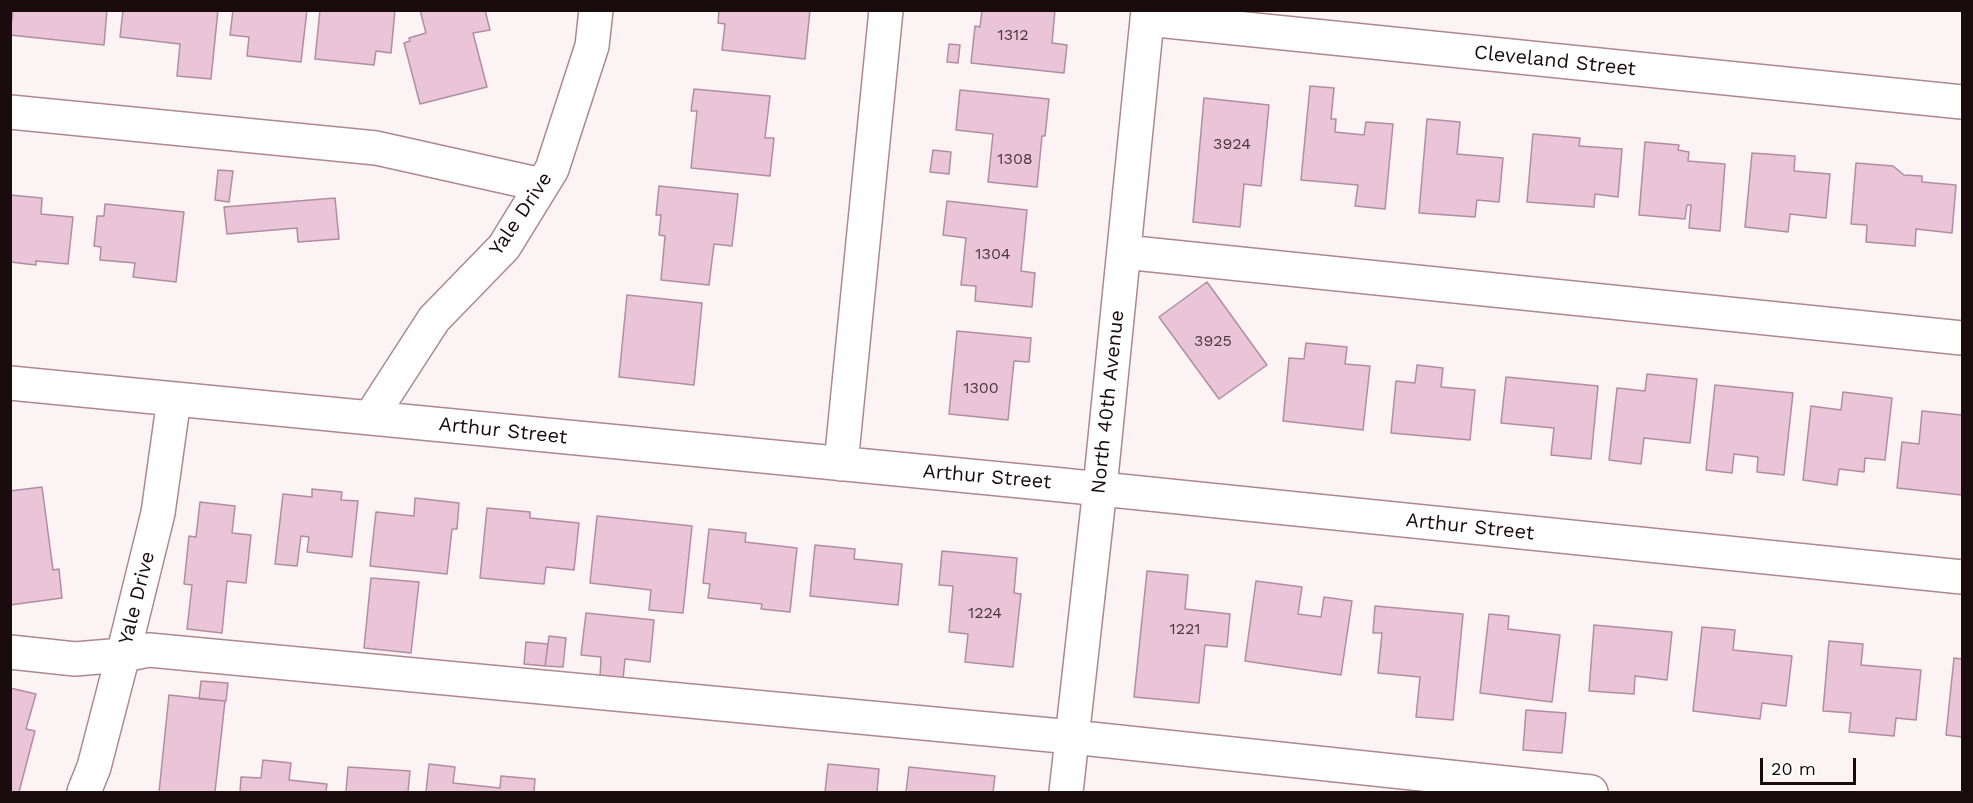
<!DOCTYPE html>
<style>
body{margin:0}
#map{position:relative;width:1973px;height:803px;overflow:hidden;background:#fcf3f4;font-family:"Work Sans",sans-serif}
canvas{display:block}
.frame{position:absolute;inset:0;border:12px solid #190b0e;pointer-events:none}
.scale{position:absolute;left:1760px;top:758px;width:96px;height:27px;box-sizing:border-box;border:3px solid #190b0e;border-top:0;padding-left:8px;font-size:18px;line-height:21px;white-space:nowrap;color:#190b0e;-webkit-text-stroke:4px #fff;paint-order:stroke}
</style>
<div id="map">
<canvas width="1973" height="803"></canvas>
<div class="frame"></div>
<div class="scale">20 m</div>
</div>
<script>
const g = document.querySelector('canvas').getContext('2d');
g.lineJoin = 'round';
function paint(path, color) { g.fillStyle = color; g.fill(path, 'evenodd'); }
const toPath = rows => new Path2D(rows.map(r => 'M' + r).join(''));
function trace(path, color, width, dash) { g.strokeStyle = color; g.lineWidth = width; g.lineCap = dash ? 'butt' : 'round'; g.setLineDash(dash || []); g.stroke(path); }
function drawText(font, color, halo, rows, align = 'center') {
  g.font = font + ' "Work Sans",sans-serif'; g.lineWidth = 5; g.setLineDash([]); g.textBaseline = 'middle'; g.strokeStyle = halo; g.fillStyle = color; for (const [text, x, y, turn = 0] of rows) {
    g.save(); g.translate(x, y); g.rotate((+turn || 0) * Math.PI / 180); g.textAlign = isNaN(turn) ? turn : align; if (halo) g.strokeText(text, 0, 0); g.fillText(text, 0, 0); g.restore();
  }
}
const building = toPath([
 [13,10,107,10,104,45,10,35,13,10],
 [123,10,218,10,211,79,177,76,180,44,120,37,123,10],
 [233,10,307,10,301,62,247,56,249,37,230,35,233,10],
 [320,10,395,10,391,53,376,51,374,65,315,59,320,10],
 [420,10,485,10,490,30,473,33,487,87,420,104,404,43,410,41,409,38,426,33,420,10],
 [719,10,810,10,805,59,722,50,725,24,718,23,719,10],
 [982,10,1055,10,1052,43,1067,45,1064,73,971,63,975,26,980,27,982,10],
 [949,44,960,45,958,63,947,62,949,44],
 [1310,86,1334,88,1331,119,1336,119,1335,132,1364,135,1366,122,1393,124,1385,209,1355,206,1358,185,1301,180,1310,86],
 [694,89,770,96,765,138,774,138,770,176,691,168,697,111,691,111,694,89],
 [960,90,1049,99,1045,136,1042,136,1037,187,988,182,993,134,956,130,960,90],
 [1204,98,1269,105,1261,186,1244,184,1240,227,1193,222,1204,98],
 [1427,119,1460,122,1457,154,1503,158,1499,202,1477,200,1475,217,1419,213,1427,119],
 [1533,134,1580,138,1579,146,1622,149,1618,197,1595,194,1594,207,1527,202,1533,134],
 [1645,142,1679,145,1678,150,1689,152,1688,161,1725,164,1720,231,1689,228,1691,205,1687,205,1685,219,1639,215,1645,142],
 [933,150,951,152,949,174,930,172,933,150],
 [1752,153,1795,156,1794,171,1830,174,1826,218,1790,214,1788,232,1745,227,1752,153],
 [1856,163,1893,166,1904,175,1922,176,1922,182,1956,185,1952,233,1916,229,1915,246,1866,242,1867,225,1851,224,1856,163],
 [218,170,233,171,229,202,215,200,218,170],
 [659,186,738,194,732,246,714,244,709,285,661,280,665,236,659,235,661,215,656,215,659,186],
 [10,195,42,198,41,214,73,217,68,264,36,261,36,265,10,262,10,195],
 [335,198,339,239,298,242,297,228,227,234,224,207,335,198],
 [947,201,1027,210,1021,271,1035,273,1032,307,975,301,976,286,961,285,966,238,943,235,947,201],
 [105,204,184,212,176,282,133,277,135,263,100,260,101,247,94,246,97,216,104,216,105,204],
 [1207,282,1267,365,1219,399,1159,317,1207,282],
 [627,295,702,303,694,385,619,377,627,295],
 [957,331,1031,338,1029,362,1014,361,1008,420,949,414,957,331],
 [1306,343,1347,347,1345,364,1370,366,1363,430,1283,421,1289,358,1304,359,1306,343],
 [1417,365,1443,368,1441,387,1475,390,1470,440,1391,433,1396,381,1415,383,1417,365],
 [1647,374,1697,379,1690,443,1644,438,1641,464,1609,460,1617,388,1645,391,1647,374],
 [1506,377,1598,386,1591,459,1551,455,1554,428,1501,423,1506,377],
 [1715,385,1793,393,1784,475,1757,472,1758,457,1734,454,1732,473,1706,470,1715,385],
 [1843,392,1892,398,1885,460,1865,458,1864,472,1839,469,1837,485,1803,480,1811,406,1841,410,1843,392],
 [1922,411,1962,415,1962,495,1897,488,1902,442,1919,444,1922,411],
 [42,487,53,570,59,569,62,598,10,605,10,491,42,487],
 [312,489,342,492,341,500,358,501,352,557,307,552,309,537,301,536,297,566,275,564,283,494,312,497,312,489],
 [415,498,459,503,457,529,452,529,447,574,370,566,376,512,414,516,415,498],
 [200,502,235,506,232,533,251,535,246,583,227,581,222,633,187,629,192,585,184,584,189,536,196,537,200,502],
 [487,508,530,512,530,518,579,523,574,570,546,567,544,584,480,578,487,508],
 [597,516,692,526,683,613,649,610,651,590,590,583,597,516],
 [709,529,746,533,745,542,797,548,790,612,761,609,762,604,708,598,710,584,703,583,709,529],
 [815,545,855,549,854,559,902,564,898,605,810,596,815,545],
 [942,551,1017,558,1014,593,1021,594,1013,667,965,662,968,634,949,632,953,586,939,585,942,551],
 [1147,571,1188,575,1185,609,1230,614,1227,647,1205,645,1199,703,1134,697,1147,571],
 [371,578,419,582,411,653,364,648,371,578],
 [1256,581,1302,587,1298,614,1321,617,1324,597,1352,601,1341,675,1245,661,1256,581],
 [1375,606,1463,614,1453,720,1416,717,1420,677,1378,673,1382,633,1373,633,1375,606],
 [586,613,654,620,650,662,625,659,623,679,600,677,601,657,581,655,586,613],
 [1489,614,1509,616,1508,629,1560,635,1552,702,1480,693,1489,614],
 [1594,625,1672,632,1667,680,1635,676,1634,694,1589,691,1594,625],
 [1702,627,1735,630,1733,650,1792,656,1786,706,1762,703,1760,719,1693,711,1702,627],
 [549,636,566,638,563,667,545,666,549,636],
 [1829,641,1863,644,1861,665,1921,670,1916,720,1896,718,1894,736,1849,732,1851,713,1823,711,1829,641],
 [526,642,548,644,545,666,524,664,526,642],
 [1954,658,1962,659,1962,737,1946,735,1954,658],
 [201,681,228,683,226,701,199,699,201,681],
 [10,688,36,694,26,729,35,731,19,792,10,792,10,688],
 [169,695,225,701,215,792,159,792,169,695],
 [1526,710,1566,713,1562,753,1523,750,1526,710],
 [263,760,291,763,289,780,327,784,326,792,240,792,241,777,261,778,263,760],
 [429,764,455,767,453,783,500,788,501,776,535,779,534,792,426,792,429,764],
 [828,764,879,769,877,792,825,792,828,764],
 [348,767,410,771,408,792,346,792,348,767],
 [909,767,995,776,993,792,906,792,909,767]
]);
paint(building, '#eac4d7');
trace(building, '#b18d9f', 1.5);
const minor = toPath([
 [1147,19,1962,102],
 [10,112,376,148,542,185],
 [1124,252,1962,338],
 [10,383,1052,484,1962,577],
 [370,418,434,319,504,247,552,169,592,46,596,10],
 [841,464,886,10],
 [10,652,75,659,123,655,149,650,1072,737,1591,792],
 [84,792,94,767,123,655,158,513,174,399],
 [1066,792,1100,488,1148,10]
]);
trace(minor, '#af878f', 36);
trace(minor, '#fff', 33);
drawText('16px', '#4d3940', null, [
 ["1312",1013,35],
 ["3924",1232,144],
 ["1308",1015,159],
 ["1304",993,254],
 ["3925",1213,341],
 ["1300",981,388],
 ["1224",985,613],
 ["1221",1185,629]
]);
drawText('20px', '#190b0e', '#fff', [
 ["Cleveland Street",1555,61,6],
 ["Yale Drive",521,214,-56],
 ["North 40th Avenue",1108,402,-84],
 ["Arthur Street",503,431,6],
 ["Arthur Street",987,477,5],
 ["Arthur Street",1470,527,6],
 ["Yale Drive",137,598,-76]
]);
</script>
